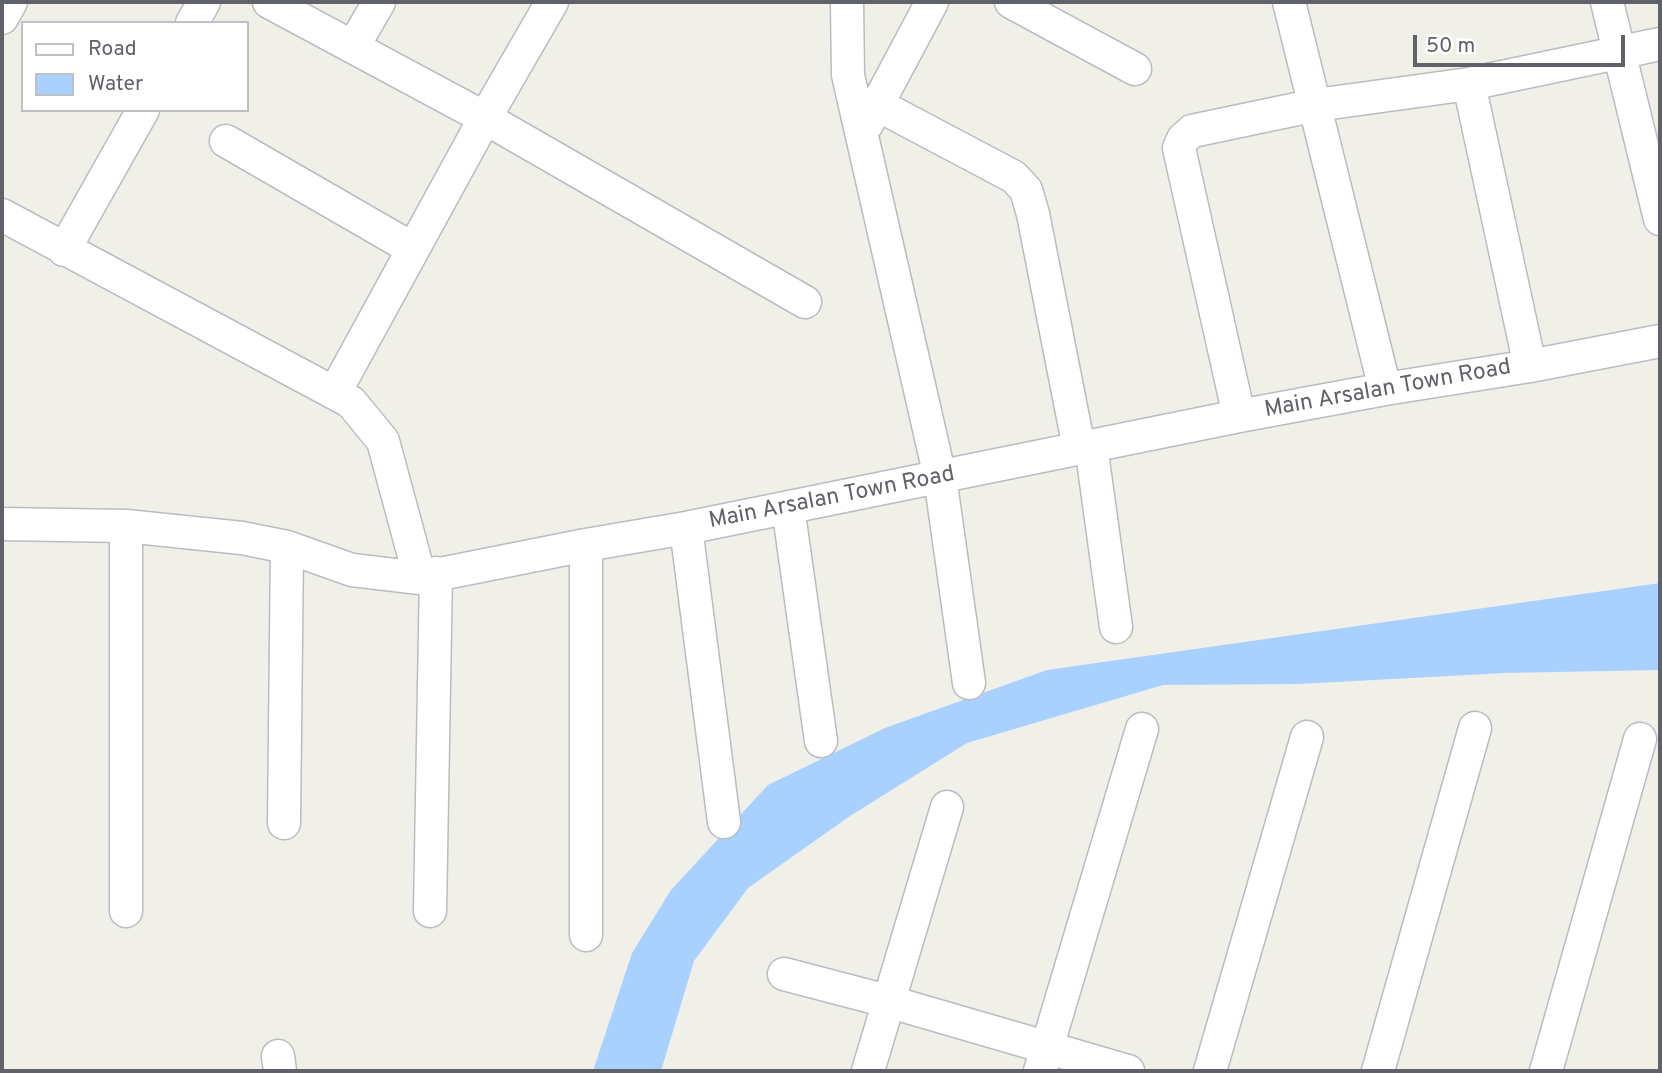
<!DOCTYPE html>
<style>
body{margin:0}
#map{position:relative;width:1662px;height:1073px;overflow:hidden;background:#f1f0e8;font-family:Overpass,sans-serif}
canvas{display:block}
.frame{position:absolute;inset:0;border:4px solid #5f6268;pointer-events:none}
.legend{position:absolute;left:21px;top:21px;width:228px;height:91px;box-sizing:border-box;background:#fff;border:2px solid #bfc0c3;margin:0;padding:9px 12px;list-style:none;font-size:21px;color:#5f6268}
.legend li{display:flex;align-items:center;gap:14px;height:35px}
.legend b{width:35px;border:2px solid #bfc0c3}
.scale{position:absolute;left:1413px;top:35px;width:212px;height:32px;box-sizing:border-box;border:4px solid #5f6268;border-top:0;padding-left:9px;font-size:21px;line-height:24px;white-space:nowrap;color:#5f6268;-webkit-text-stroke:5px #fff;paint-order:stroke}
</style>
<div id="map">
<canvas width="1662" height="1073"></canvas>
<div class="frame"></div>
<ul class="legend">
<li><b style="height:9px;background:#fff"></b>Road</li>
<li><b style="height:19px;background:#a9d1ff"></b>Water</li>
</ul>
<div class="scale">50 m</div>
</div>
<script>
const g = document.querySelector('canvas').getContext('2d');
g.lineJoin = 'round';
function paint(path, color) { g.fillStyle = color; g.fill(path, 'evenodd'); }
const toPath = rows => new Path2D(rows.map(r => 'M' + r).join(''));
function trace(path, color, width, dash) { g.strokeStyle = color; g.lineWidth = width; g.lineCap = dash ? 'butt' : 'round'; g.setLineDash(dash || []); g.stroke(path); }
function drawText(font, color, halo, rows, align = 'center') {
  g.font = font + ' Overpass,sans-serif'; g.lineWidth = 5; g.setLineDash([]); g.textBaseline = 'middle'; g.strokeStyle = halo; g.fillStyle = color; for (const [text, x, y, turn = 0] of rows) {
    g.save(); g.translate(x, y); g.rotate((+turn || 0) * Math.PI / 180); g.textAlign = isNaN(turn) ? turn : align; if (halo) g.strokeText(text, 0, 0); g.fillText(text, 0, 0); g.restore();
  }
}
paint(toPath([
 [1660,583,1660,670,1505,673,1299,684,1163,685,967,743,850,816,748,888,694,961,661,1071,593,1071,632,953,671,890,768,785,885,728,1047,670]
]), '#a9d1ff');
const minor = toPath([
 [269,2,485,118,805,302],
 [847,2,848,75,940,477,969,683],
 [1011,2,1135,69],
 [1289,2,1385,389],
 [1607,2,1660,219],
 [2,18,11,2],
 [192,23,204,2],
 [353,47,379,2],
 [1469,84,1530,366],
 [878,105,1014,177,1026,190,1033,214,1079,448],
 [867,124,932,2],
 [226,141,413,249],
 [2,215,351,402,383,441,420,578],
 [64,250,143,110],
 [335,392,485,118,552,2],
 [1239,416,1179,148,1183,139,1192,131,1316,105,1469,84,1660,44],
 [1091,446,1116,627],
 [788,507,821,741],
 [2,524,126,526,242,538,287,547,352,570,420,578,586,545,686,528,1239,416,1385,389,1530,366,1660,341],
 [686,528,724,822],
 [284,823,287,547],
 [126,911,126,526],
 [430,911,436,573],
 [586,935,586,545],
 [784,974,887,1001,1128,1071],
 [278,1056,280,1071],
 [868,1071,947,807],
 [1040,1071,1142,729],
 [1210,1071,1307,737],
 [1378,1071,1475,728],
 [1546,1071,1640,739]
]);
trace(minor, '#babcc1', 35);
trace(minor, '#fff', 32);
drawText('23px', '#5f6268', '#fff', [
 ["Main Arsalan Town Road",1388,390,-10],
 ["Main Arsalan Town Road",832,499,-11]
]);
</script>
